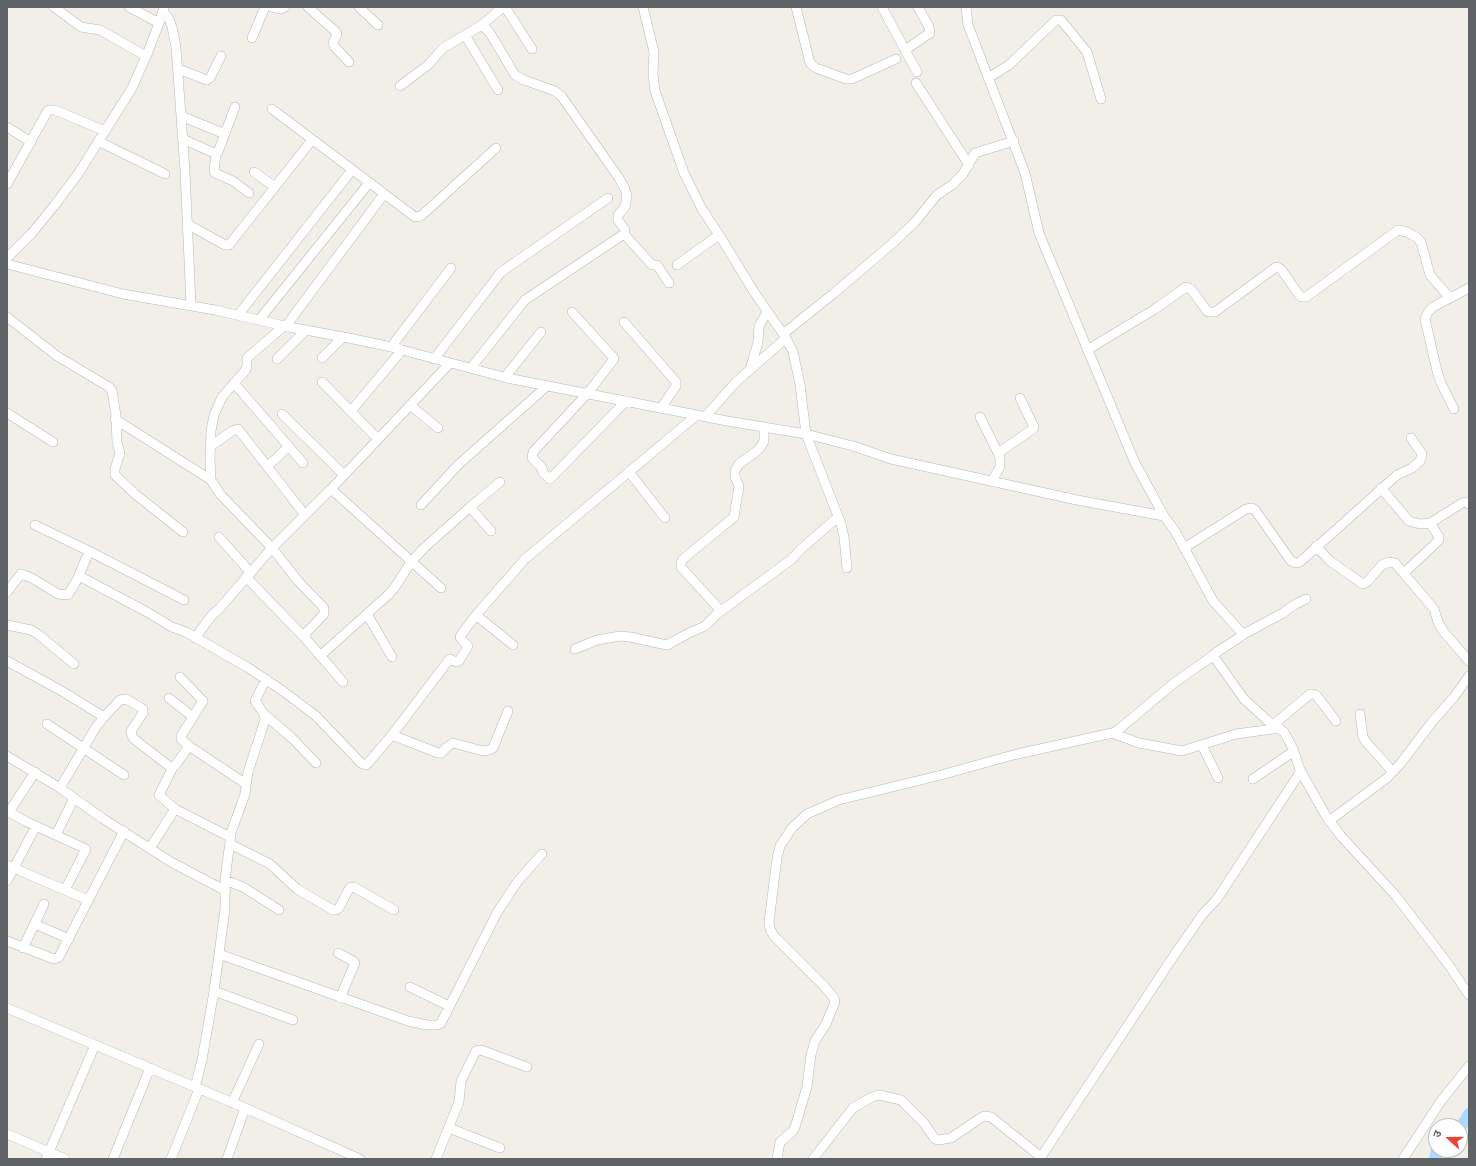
<!DOCTYPE html>
<meta charset="utf-8">
<style>
body{margin:0}
#map{position:relative;width:1476px;height:1166px;overflow:hidden;background:#f1efe8;font-family:Raleway,"Noto Sans Devanagari",sans-serif}
canvas{display:block}
.frame{position:absolute;inset:0;border:8px solid #5f6368;pointer-events:none}
.north{position:absolute;left:1428px;top:1118px;width:40px;height:40px;box-sizing:border-box;background:#fff;border:1px solid #bfc1c3;border-radius:50%;rotate:291deg;font-size:11px;font-weight:700;line-height:16px;text-align:center;color:#5f6368}
.north::after{content:'';display:block;margin:auto;width:14px;height:18px;background:#ea4335;clip-path:polygon(50% 0,100% 100%,50% 72%,0 100%)}
</style>
<div id="map">
<canvas width="1476" height="1166"></canvas>
<div class="frame"></div>
<div class="north">उ</div>
</div>
<script>
const g = document.querySelector('canvas').getContext('2d');
g.lineJoin = 'round';
const toPath = rows => new Path2D(rows.map(r => 'M' + r).join(''));
function trace(path, color, width, dash) { g.strokeStyle = color; g.lineWidth = width; g.lineCap = dash ? 'butt' : 'round'; g.setLineDash(dash || []); g.stroke(path); }
trace(toPath([
 [1460,1127,1466,1120,1469,1114],
 [1435,1159,1437,1150]
]), '#aadaff', 12);
const minor = toPath([
 [54,7,81,27,100,30,146,56],
 [129,7,159,23],
 [272,7,281,9,285,7],
 [308,7,336,32,337,34,333,43,334,46,349,62],
 [359,7,378,25],
 [505,7,532,49],
 [643,7,654,52,653,74,655,91,684,173,702,209,723,241,754,292,786,338,793,352,800,384,806,434,841,524,844,537,847,568],
 [796,7,810,63,816,68,846,79,852,79,896,59],
 [882,7,917,72],
 [966,7,968,25,1025,173,1039,233,1135,463,1164,516,1175,531,1213,601,1241,632,1242,635,1240,637,1214,654,1214,657,1244,699,1268,721,1284,732,1293,749,1300,770,1326,816,1341,836,1396,896,1448,964,1469,995],
 [163,11,169,19,172,27,176,47,185,171,191,305],
 [465,35,498,90],
 [252,38,265,7],
 [905,50,930,33,929,27,918,7],
 [178,69,207,80,210,78,221,56],
 [988,78,1009,65,1056,20,1061,20,1087,52,1101,99],
 [916,83,969,165],
 [400,86,428,65,443,48,482,25,503,7],
 [272,109,415,217,421,216,496,148],
 [181,116,225,134],
 [7,127,31,142],
 [183,139,214,153,218,152,235,107],
 [98,141,165,174],
 [216,154,214,171,215,173,233,181,249,193],
 [254,172,275,187],
 [7,184,47,112,49,110,55,110,105,131],
 [187,224,225,245,229,245,312,140],
 [624,234,652,265,657,265,669,283],
 [7,258,32,233,54,206,78,174,132,88,148,52,159,23,164,7],
 [7,264,123,294,215,310,289,327,349,338,391,347,507,378,727,421,806,434,853,446,891,459,1077,500,1164,516],
 [677,265,719,235],
 [572,312,613,357,614,359,587,394,533,452,532,458,542,468,543,473,550,479,626,401],
 [238,315,352,170],
 [7,317,57,356,109,387,112,391,116,415,117,443,120,453,115,469,115,475,135,494,183,532],
 [259,320,369,183],
 [624,322,676,382,676,386,661,408],
 [284,326,247,358,247,367,245,371,222,397,214,415,211,431,210,458,211,480,220,494,272,548,298,581,324,608,324,614,306,633,305,638,343,682],
 [286,326,384,194],
 [783,334,833,294,894,242,915,222,937,195,952,185,963,174,975,153,1014,141],
 [391,347,451,268],
 [1087,350,1155,309,1186,287,1191,289,1207,311,1209,312,1215,312,1276,267,1281,269,1299,295,1301,297,1306,297,1398,230,1407,232,1416,237,1421,242,1430,275,1450,298],
 [322,358,343,337],
 [277,359,306,330],
 [434,359,501,272,608,198],
 [471,368,525,300,624,234,625,230,618,220,618,215,625,207,627,196,625,189,619,178,562,97,555,91,524,80,515,75,490,33,482,25],
 [750,370,758,342,759,326,767,312],
 [505,377,541,332],
 [322,382,378,439],
 [234,383,303,463],
 [410,405,438,428],
 [1454,409,1441,383,1437,371,1425,319,1428,312,1433,307,1469,288],
 [351,411,402,350],
 [7,413,53,442],
 [282,414,344,475],
 [705,417,736,382,786,338],
 [980,417,998,453,1000,458,1000,467,992,481],
 [115,419,211,480],
 [211,446,232,431,238,429,305,515],
 [998,453,1033,429,1034,427,1020,398],
 [268,466,289,446],
 [629,472,665,518],
 [1381,488,1409,521,1420,524,1431,523],
 [331,489,441,588],
 [421,505,458,465,547,386],
 [470,507,491,531],
 [35,525,89,551,184,600],
 [219,537,250,572],
 [1316,546,1330,561,1363,584,1367,582,1382,565,1389,562,1395,563,1434,609,1438,622,1443,631,1469,661],
 [1184,548,1246,509,1252,508,1255,510,1291,561,1296,563,1300,562,1397,475,1412,468,1420,461,1422,454,1411,438],
 [1404,573,1439,540,1439,537,1432,526,1432,522,1462,503,1464,502,1469,504],
 [79,576,149,613,172,627,186,632,247,667,283,691,316,716,361,763,366,765,368,763,392,735,448,661,450,659,456,662,459,661,468,646,462,640,460,637,461,635,476,615,525,559,697,415],
 [246,577,305,638],
 [7,592,21,574,32,578,58,594,68,595,78,578,89,551],
 [721,611,681,567,681,563,683,559,734,517,739,486,735,477,735,471,739,464,757,451,760,448,764,441,764,427],
 [367,614,392,657],
 [476,615,513,645],
 [7,625,31,630,39,635,74,664],
 [1242,635,1283,613,1294,605,1306,599],
 [195,638,212,615,219,609,272,548,331,489,450,363],
 [575,649,597,640,620,636,630,637,667,645,689,633,705,626,717,614,792,559,801,549,838,517],
 [320,656,388,595,395,587,411,562,424,548,470,507,500,482],
 [7,661,60,690,104,717,96,727,60,788],
 [180,677,203,701,181,736,181,739,189,746,246,784],
 [169,698,193,717],
 [264,714,292,738,316,763],
 [1360,714,1363,737,1366,742,1393,772],
 [104,717,120,700,126,699,140,707,143,709,143,713,131,731,132,736,134,739,169,766,173,767,175,766,189,746],
 [47,724,124,775],
 [1273,725,1310,694,1312,694,1316,695,1336,721],
 [1112,733,1139,743,1182,751,1236,734,1280,728],
 [392,735,438,753,441,753,448,746,453,743,483,751,489,750,493,748,508,711],
 [1202,745,1218,778],
 [7,756,60,788,102,818,171,862,226,891],
 [173,767,159,795,175,809],
 [1253,779,1294,751],
 [7,811,25,821,86,849,65,890],
 [9,812,35,772],
 [1329,821,1387,778,1401,763,1432,722,1454,697,1469,676],
 [56,835,74,798],
 [230,844,270,864,297,889,333,910,336,910,339,908,349,889,351,887,354,887,394,910],
 [150,848,175,809,230,837],
 [7,865,88,900],
 [225,880,243,887,279,910],
 [7,881,36,826],
 [35,924,69,939],
 [7,941,54,959,59,957,124,831],
 [23,948,44,904],
 [338,953,353,961,355,963,340,998],
 [219,954,408,1021,427,1025,438,1025,441,1023,498,911,518,881,542,854],
 [410,987,449,1006],
 [214,991,293,1020],
 [7,1008,245,1108,360,1159],
 [195,1087,202,1060,214,991,225,909,225,880,231,833,245,794,248,772,265,720,264,714,255,701,266,679],
 [232,1103,259,1044],
 [449,1128,500,1148],
 [7,1134,65,1159],
 [46,1159,95,1045],
 [113,1159,150,1068],
 [171,1159,199,1089],
 [227,1159,245,1108],
 [436,1159,459,1102,461,1081,476,1051,481,1050,527,1067],
 [777,1159,780,1142,793,1131,795,1127,807,1087,811,1055,815,1041,826,1024,835,1002,834,998,824,986,774,936,770,929,769,922,777,858,780,846,792,828,807,814,839,800,941,775,1013,755,1112,733,1118,730,1174,683,1214,655],
 [813,1159,853,1108,872,1097,879,1095,901,1100,924,1123,935,1139,938,1140,951,1138,979,1119,984,1116,991,1117,1041,1157,1173,957,1202,915,1217,899,1301,771],
 [1403,1159,1441,1101,1469,1066]
]);
trace(minor, '#b5b8bc', 10);
trace(minor, '#fff', 9);
</script>
